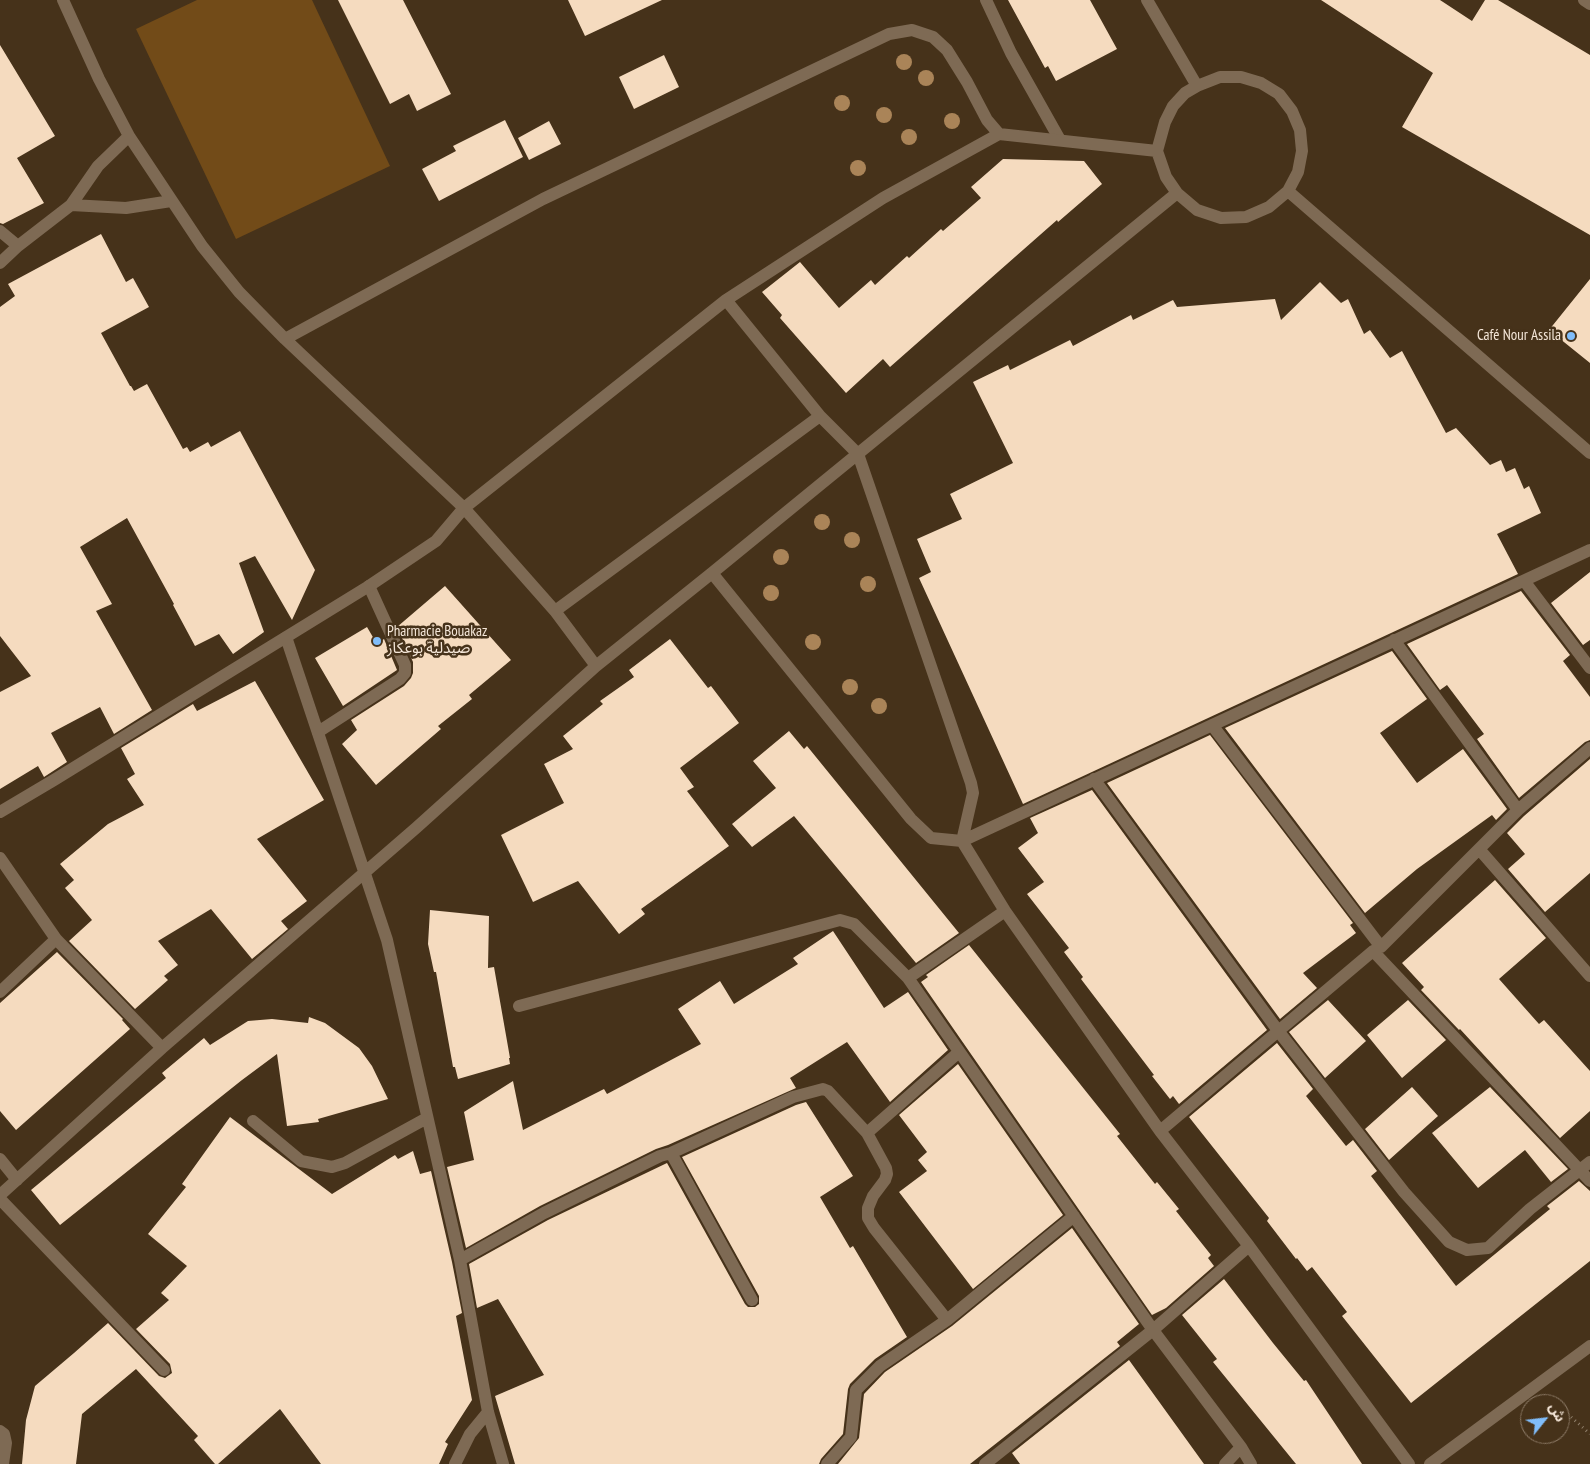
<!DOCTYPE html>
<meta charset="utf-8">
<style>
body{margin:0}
#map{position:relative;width:1590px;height:1464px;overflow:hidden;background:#46321a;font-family:"PT Sans Narrow","Noto Sans Arabic",sans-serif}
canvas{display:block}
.north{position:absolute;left:1520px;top:1394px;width:50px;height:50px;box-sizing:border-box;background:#46321a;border:1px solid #8c7a66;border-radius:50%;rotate:61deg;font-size:14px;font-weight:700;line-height:20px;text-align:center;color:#f4e6d8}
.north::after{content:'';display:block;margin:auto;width:18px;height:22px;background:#80bdfa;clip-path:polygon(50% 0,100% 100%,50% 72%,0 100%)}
</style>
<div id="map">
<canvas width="1590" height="1464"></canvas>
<div class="north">ش</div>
</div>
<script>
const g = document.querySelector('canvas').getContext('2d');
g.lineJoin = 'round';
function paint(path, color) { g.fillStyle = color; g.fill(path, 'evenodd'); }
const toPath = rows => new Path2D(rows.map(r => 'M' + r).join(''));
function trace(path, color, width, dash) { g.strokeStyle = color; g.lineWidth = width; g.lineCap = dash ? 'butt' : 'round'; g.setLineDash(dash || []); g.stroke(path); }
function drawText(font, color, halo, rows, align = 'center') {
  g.font = font + ' "PT Sans Narrow","Noto Sans Arabic",sans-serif'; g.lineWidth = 5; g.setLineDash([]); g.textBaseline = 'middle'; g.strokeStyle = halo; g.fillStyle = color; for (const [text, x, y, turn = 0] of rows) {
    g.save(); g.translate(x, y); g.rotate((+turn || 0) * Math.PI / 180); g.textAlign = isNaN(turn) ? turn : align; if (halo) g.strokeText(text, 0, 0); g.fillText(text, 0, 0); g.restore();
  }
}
paint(toPath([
 [197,0,312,0,390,166,236,239,136,29]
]), '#724b18');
paint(toPath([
 [338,0,403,0,451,94,417,111,409,94,390,104],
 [568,0,662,0,585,36],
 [1008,0,1090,0,1117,49,1056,81,1048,66,1045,68],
 [1321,0,1440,0,1472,21,1485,0,1498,0,1590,55,1590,235,1402,127,1433,73],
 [0,45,55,136,17,158,44,203,3,224,0,223],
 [664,55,679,87,634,109,619,77],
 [505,120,523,157,439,201,422,169,456,151,453,146],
 [549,121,561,144,529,160,518,138],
 [1003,159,1084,161,1102,184,1058,222,1057,220,890,367,883,359,846,393,780,318,782,315,762,292,800,262,839,308,871,280,875,285,907,256,909,258,941,229,943,231,981,198,971,187],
 [101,234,126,282,133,278,149,307,101,333,130,386,131,386,134,391,147,384,183,449,187,447,190,452,208,442,211,447,240,431,315,570,292,620,255,556,239,563,264,632,233,654,219,634,195,646,173,605,174,604,127,518,80,547,112,604,96,611,152,710,114,734,100,707,51,733,67,762,44,777,38,766,0,789,0,692,31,676,0,636,0,307,15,296,8,284],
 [1590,279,1590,363,1549,330],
 [1320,282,1341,303,1348,299,1364,334,1370,330,1390,358,1402,351,1446,433,1456,428,1490,465,1501,460,1506,472,1515,468,1524,489,1529,486,1541,513,1497,534,1518,574,1023,804,919,578,931,572,917,539,962,519,950,494,1013,463,973,382,1008,365,1010,370,1070,340,1073,346,1131,315,1133,320,1173,300,1177,307,1275,299,1281,320],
 [1590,572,1590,640,1583,645,1551,603],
 [445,586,511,660,469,695,472,699,438,726,441,729,376,785,342,744,357,730,351,720,404,686,411,678,413,673,413,662,397,627],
 [1521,591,1570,655,1563,661,1590,697,1590,740,1585,742,1519,798,1477,739,1484,734,1447,685,1440,690,1407,644],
 [367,627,377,644,384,639,397,670,343,706,315,658],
 [670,639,708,688,711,686,739,723,680,768,694,787,687,791,729,846,641,909,645,914,619,934,578,881,533,902,501,835,564,803,544,764,573,749,563,736,603,704,600,701,634,677,629,670],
 [1392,651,1427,699,1380,733,1417,783,1463,749,1507,809,1496,820,1492,815,1417,869,1365,913,1225,728],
 [255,681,324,800,257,839,307,901,281,921,288,929,252,959,211,909,158,941,178,965,164,976,168,980,135,1009,69,941,92,920,65,888,74,880,60,864,108,824,144,805,127,779,135,774,121,748,193,704,197,711],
 [789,731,804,749,807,746,959,933,916,963,794,816,752,847,732,824,776,788,753,761],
 [1210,735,1353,923,1350,925,1356,933,1303,973,1317,988,1280,1019,1107,783],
 [1590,759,1590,873,1545,912,1508,869,1525,854,1507,833,1524,816],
 [1092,790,1267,1030,1179,1104,1173,1096,1170,1099,1152,1076,1154,1075,1081,979,1083,977,1064,952,1069,948,1027,894,1044,882,1018,848,1038,833,1030,818],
 [1495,880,1546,938,1499,979,1539,1024,1544,1020,1590,1071,1590,1111,1560,1138,1460,1029,1459,1030,1421,990,1424,987,1402,963],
 [430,910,489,916,488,968,494,967,510,1058,509,1058,510,1064,458,1079,455,1067,453,1067,436,972,434,972,428,944],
 [833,931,884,1008,908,992,948,1050,890,1102,847,1042,790,1078,796,1088,668,1145,656,1149,540,1206,466,1248,447,1167,474,1160,464,1112,513,1081,523,1130,604,1089,607,1094,701,1044,678,1009,720,981,734,1004,798,964,793,958],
 [969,945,1120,1134,1117,1136,1155,1184,1157,1182,1179,1209,1176,1211,1211,1255,1208,1258,1214,1266,1166,1308,1152,1315,921,982,928,977,926,975],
 [57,952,123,1019,122,1020,130,1029,16,1130,0,1111,0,1003],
 [1328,1000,1366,1041,1325,1078,1289,1032],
 [1408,1000,1446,1040,1402,1078,1367,1035],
 [309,1017,325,1023,359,1048,372,1066,388,1099,318,1119,319,1122,287,1126,277,1054,242,1080,60,1225,31,1190,166,1078,162,1073,204,1038,210,1045,248,1021,272,1019,308,1023],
 [1277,1043,1313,1089,1306,1096,1346,1146,1353,1140,1377,1171,1371,1176,1456,1286,1550,1209,1547,1206,1579,1181,1590,1191,1590,1261,1411,1403,1342,1316,1347,1312,1312,1267,1307,1271,1297,1258,1296,1259,1267,1221,1269,1218,1189,1117],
 [958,1064,1063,1215,973,1289,899,1192,927,1171,918,1160,927,1152,899,1115],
 [1412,1087,1438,1116,1389,1160,1365,1129],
 [1490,1087,1568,1169,1551,1182,1525,1150,1478,1188,1432,1133],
 [806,1102,853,1176,820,1197,850,1248,853,1246,907,1337,875,1359,850,1384,848,1389,843,1434,821,1459,819,1464,515,1464,495,1396,544,1375,498,1299,477,1308,469,1264,548,1220,667,1163,745,1304,748,1307,755,1307,759,1304,759,1296,682,1157,796,1105],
 [230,1117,332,1194,395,1155,398,1159,413,1151,420,1174,431,1171,452,1262,462,1313,456,1316,472,1400,445,1442,448,1444,439,1464,321,1464,280,1409,218,1464,215,1464,194,1440,198,1436,136,1369,82,1414,76,1464,22,1464,26,1420,35,1386,74,1353,108,1323,159,1376,165,1378,172,1373,170,1364,136,1329,169,1300,161,1293,187,1266,148,1234,186,1187,182,1184],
 [1072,1228,1139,1324,1117,1342,1120,1346,970,1464,838,1464,859,1438,864,1394,885,1372,952,1326],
 [1224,1279,1273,1343,1304,1381,1306,1380,1362,1464,1296,1464,1213,1362,1217,1359,1182,1315],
 [1129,1360,1204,1464,1020,1464,1012,1453]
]), '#f5dbbf');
trace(toPath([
 [1560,1407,1590,1434]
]), '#907f6b', 3, [1, 4]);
trace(toPath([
 [986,0,1011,53,1060,140],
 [318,732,400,679,405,673,405,665,369,586]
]), '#7e6a54', 12);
trace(toPath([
 [63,0,99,79,129,136,202,246,239,292,285,339,464,508,555,611,596,666],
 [1147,0,1197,86],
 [1584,0,1590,4],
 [1220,77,1241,77,1261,83,1279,94,1292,111,1300,130,1302,151,1298,172,1288,191,1269,207,1246,217,1221,218,1197,210,1177,193,1166,177,1157,151,1165,122,1173,106,1185,93,1197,86,1220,77],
 [1288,191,1590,453],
 [71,205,126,208,171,201],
 [0,231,18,246],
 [0,263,18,246,71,205,98,166,129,136],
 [726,300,820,416,858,454,971,783,973,793,962,841,1005,911,1160,1131,1249,1246,1409,1464],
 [285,339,543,199,889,34,912,30,933,37,947,50,967,82,987,120,999,134],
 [712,573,911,819,931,838,962,841,1590,550],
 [1525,582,1590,668],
 [555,611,820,416],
 [286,637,387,940,460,1260,488,1412,503,1464],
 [1394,640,1518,810],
 [1212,725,1381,947],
 [1094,779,1279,1032,1404,1192,1449,1242,1467,1250,1488,1248,1530,1209,1590,1162],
 [0,812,54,780,369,586,436,541,464,508,726,300,883,198,999,134,1157,151],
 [1479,849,1590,976],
 [0,858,56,939,162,1048],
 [1005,911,908,978,1153,1330,1241,1447,1251,1464],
 [1373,951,1590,1181],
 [0,992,56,939],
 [519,1006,840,920,854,924,908,978],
 [253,1121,301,1161,332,1167,345,1163,427,1118],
 [1160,1131,1373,951,1381,947,1518,810,1590,748],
 [867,1133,959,1052],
 [671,1153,752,1300],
 [0,1159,17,1180],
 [0,1195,162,1048,416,828,596,666,712,573,1177,193],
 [0,1199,164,1370],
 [460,1260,544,1213,660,1156,671,1153,793,1097,823,1089,828,1091,867,1133,886,1168,887,1174,885,1180,873,1196,868,1208,868,1218,874,1228,947,1320],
 [0,1431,4,1434,6,1443,3,1464],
 [455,1464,470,1434,488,1412],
 [827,1464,851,1437,856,1390,880,1366,947,1320,1074,1216],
 [985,1464,1153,1330,1249,1246],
 [1225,1464,1241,1447],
 [1430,1464,1590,1346]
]), '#7e6a54', 12);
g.fillStyle = '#aa8458';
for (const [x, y] of [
 [904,62],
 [926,78],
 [842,103],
 [884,115],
 [952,121],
 [909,137],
 [858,168],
 [822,522],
 [852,540],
 [781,557],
 [868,584],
 [771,593],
 [813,642],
 [850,687],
 [879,706]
]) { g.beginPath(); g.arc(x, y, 8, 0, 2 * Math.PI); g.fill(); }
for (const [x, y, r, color] of [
 [1571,336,5,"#80bdfa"],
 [377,641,5,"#80bdfa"]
]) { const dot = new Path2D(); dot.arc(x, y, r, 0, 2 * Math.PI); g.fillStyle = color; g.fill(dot); trace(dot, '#46321a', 2); }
drawText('15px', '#f4e6d8', '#46321a', [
 ["Café Nour Assila",1561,336],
 ["Pharmacie Bouakaz",387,632,"left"],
 ["صيدلية بوعكاز",387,649,"left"]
], 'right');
</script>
